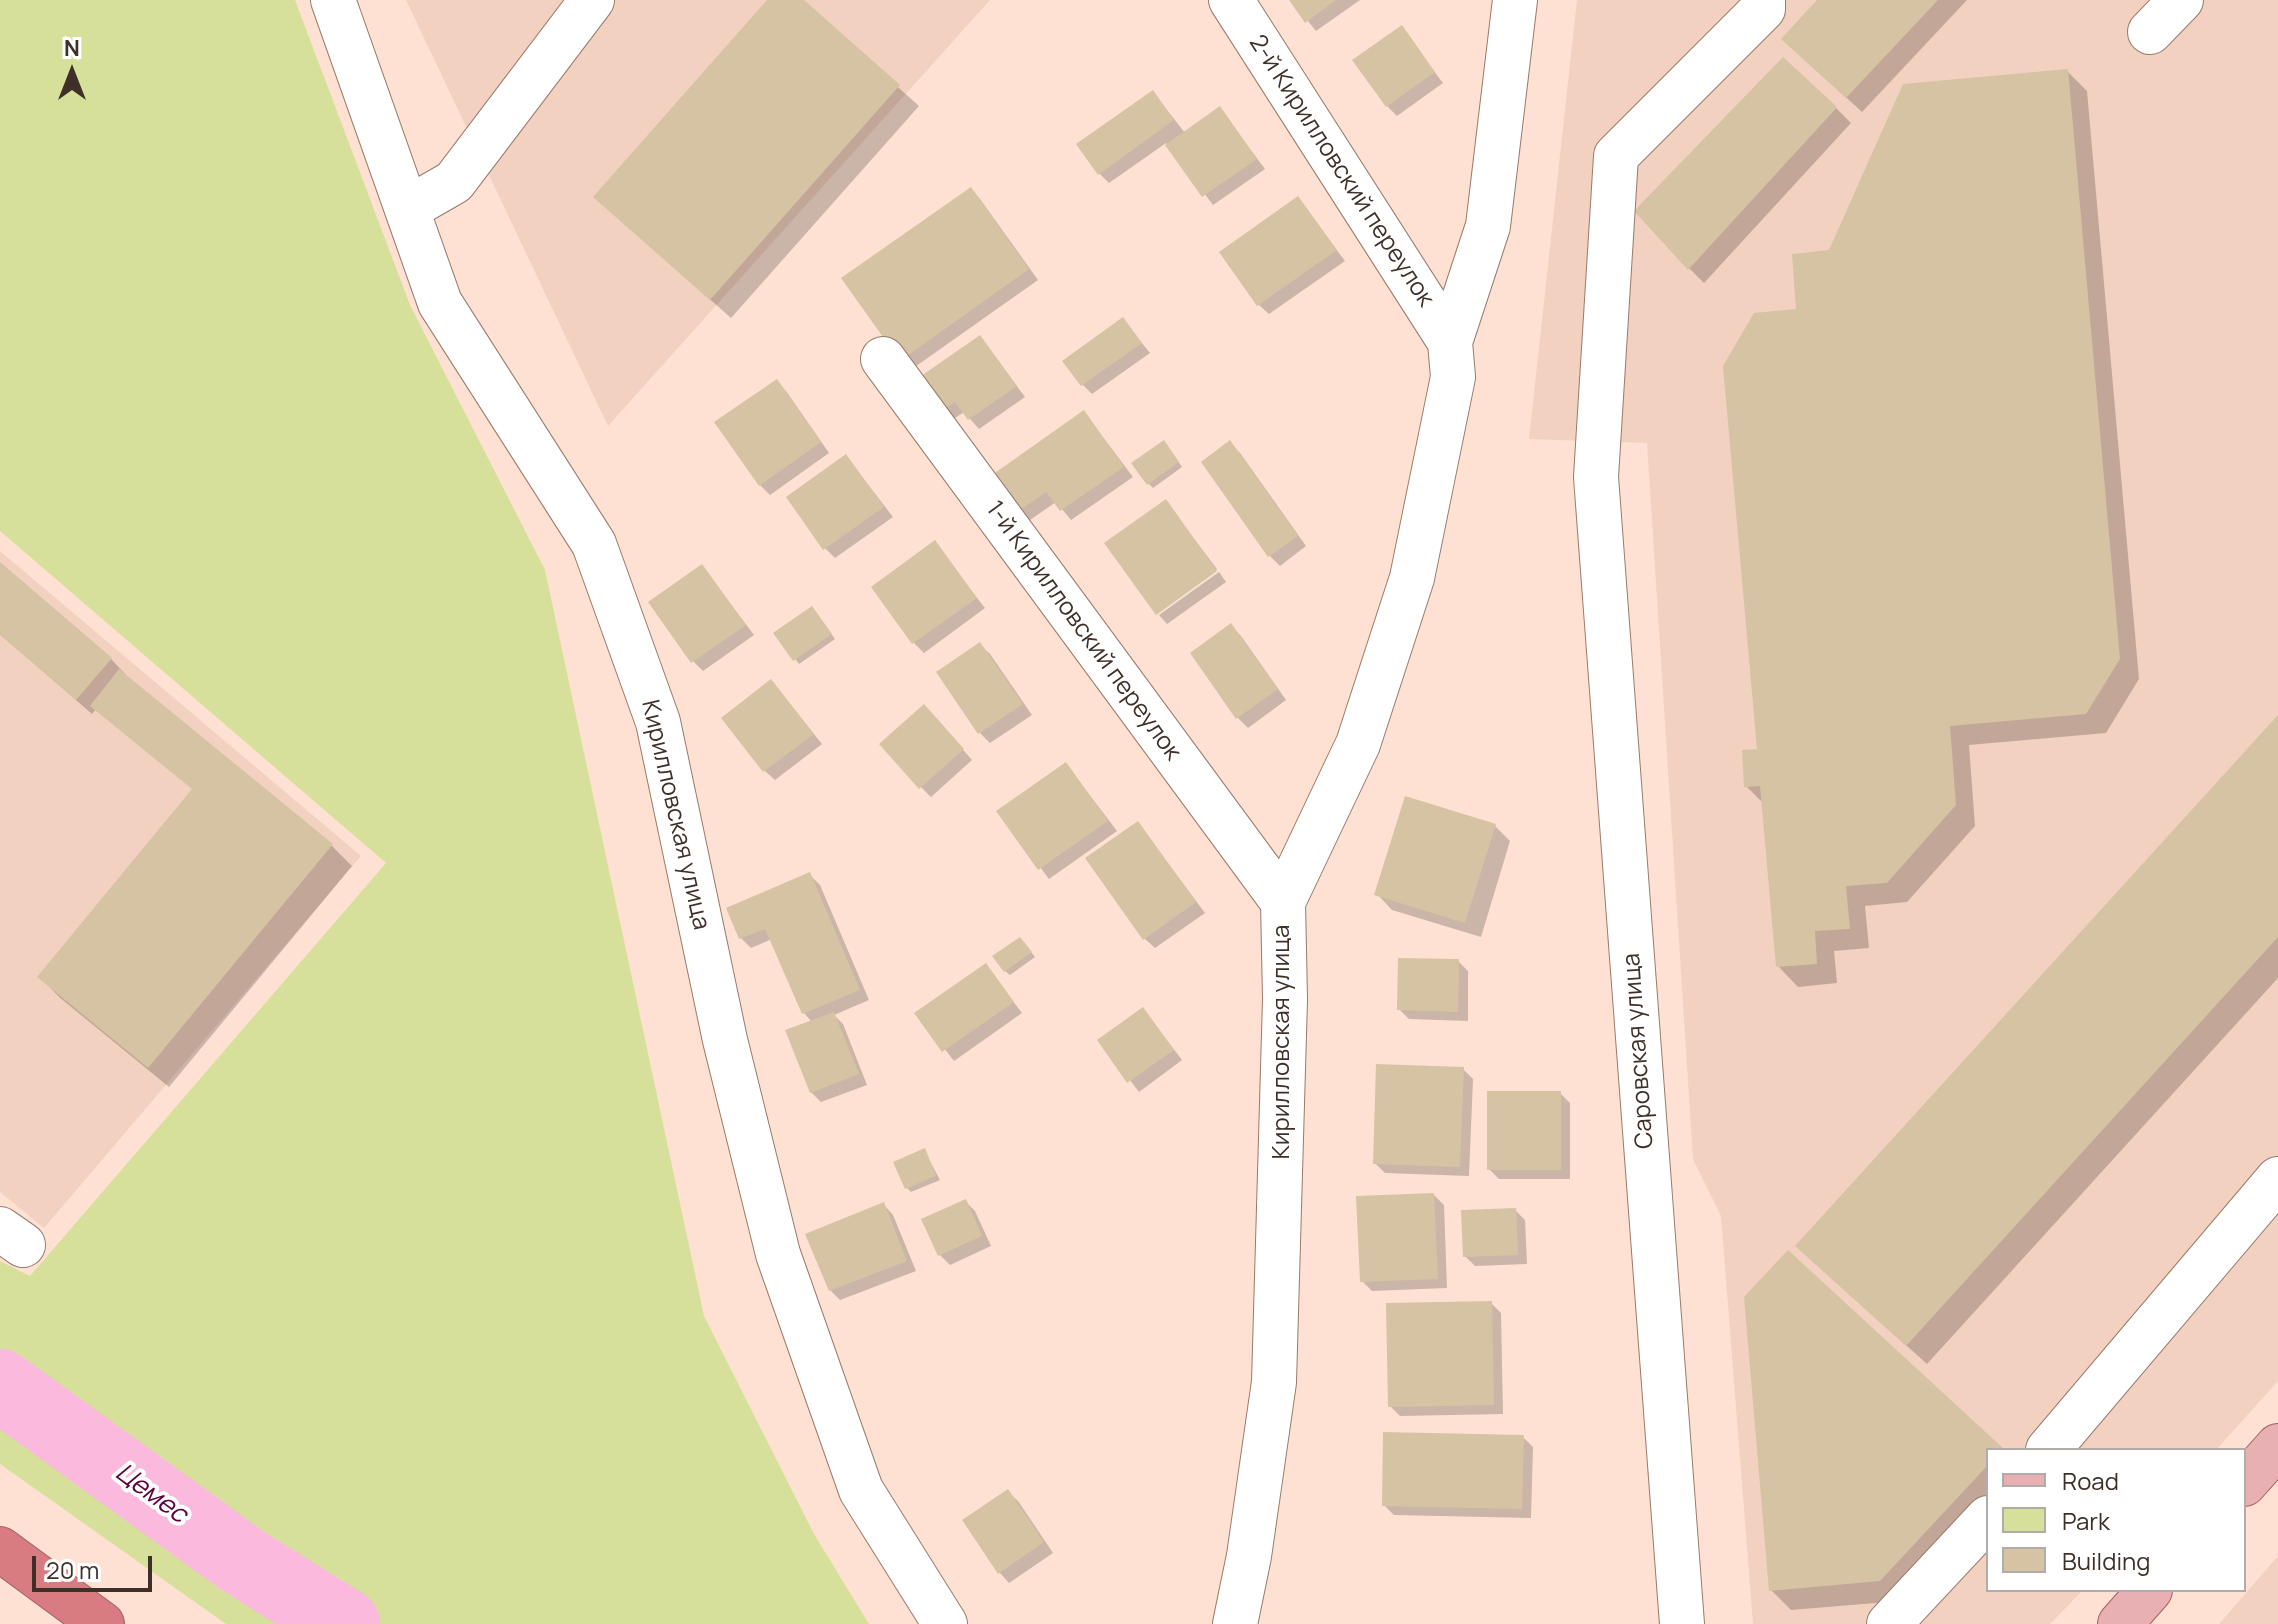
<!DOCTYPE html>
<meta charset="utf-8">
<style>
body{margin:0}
#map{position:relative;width:2278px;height:1624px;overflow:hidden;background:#fee1d2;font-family:Manrope,sans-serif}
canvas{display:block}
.legend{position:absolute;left:1986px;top:1448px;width:260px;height:144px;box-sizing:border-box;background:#fff;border:2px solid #b2aca9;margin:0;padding:10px 14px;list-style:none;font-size:24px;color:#3e3029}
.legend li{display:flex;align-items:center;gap:16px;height:40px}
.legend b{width:40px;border:2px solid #b2aca9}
.north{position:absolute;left:32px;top:32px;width:80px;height:80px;-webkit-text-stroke:6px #fff;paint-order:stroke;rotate:0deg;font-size:22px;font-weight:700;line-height:32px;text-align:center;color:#3e3029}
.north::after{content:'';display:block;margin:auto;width:28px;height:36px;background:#3e3029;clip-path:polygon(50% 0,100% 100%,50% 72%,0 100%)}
.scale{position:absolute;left:32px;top:1556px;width:120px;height:36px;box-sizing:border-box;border:4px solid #3e3029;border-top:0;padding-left:10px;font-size:24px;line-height:28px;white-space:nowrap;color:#3e3029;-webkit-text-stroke:6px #fff;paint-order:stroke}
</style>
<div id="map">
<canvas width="2278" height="1624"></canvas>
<ul class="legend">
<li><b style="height:10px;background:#e8b0b3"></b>Road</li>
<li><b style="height:22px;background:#d7e09b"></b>Park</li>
<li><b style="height:22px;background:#d5c3a3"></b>Building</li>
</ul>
<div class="north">N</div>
<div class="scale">20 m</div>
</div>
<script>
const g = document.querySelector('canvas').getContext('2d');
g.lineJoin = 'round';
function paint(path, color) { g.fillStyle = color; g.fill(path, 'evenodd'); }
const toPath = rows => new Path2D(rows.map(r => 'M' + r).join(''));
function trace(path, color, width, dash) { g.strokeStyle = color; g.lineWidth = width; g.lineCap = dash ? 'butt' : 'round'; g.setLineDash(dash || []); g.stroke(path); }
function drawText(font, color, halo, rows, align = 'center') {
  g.font = font + ' Manrope,sans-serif'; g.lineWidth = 8; g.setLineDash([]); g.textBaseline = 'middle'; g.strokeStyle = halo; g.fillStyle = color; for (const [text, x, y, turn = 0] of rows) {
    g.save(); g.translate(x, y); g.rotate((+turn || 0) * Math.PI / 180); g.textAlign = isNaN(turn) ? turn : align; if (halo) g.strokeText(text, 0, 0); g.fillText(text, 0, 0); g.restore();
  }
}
paint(toPath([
 [406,0,990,0,608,426],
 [1577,0,2278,0,2278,1381,2216,1450,1988,1450,1988,1590,2083,1590,2050,1624,1753,1624,1721,1216,1693,1159,1647,443,1529,439],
 [0,551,361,856,44,1228,0,1192],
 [2278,1556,2278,1624,2219,1624]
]), '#f3d1c0');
paint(toPath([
 [0,0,295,0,410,305,545,570,704,1316,814,1534,869,1624,226,1624,0,1464,0,1261,30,1276,386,863,0,531]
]), '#d7e09b');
paint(toPath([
 [769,0,801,0,919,106,731,318,616,216],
 [1291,0,1360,0,1316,31],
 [1820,0,1967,0,1862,112,1799,54],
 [1401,28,1443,83,1397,116,1387,106],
 [2067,71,2087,91,2139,679,2106,733,1969,745,1975,826,1907,902,1865,906,1869,948,1834,951,1837,983,1798,987,1778,966,1764,804,1746,786,1760,751,1799,310,1831,252],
 [1153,92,1185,133,1220,109,1265,169,1213,205,1166,143,1109,183,1099,173],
 [1836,108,1851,123,1704,283,1689,268],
 [971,189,980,199,1038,280,912,369,844,279],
 [1298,199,1345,261,1269,314,1259,305],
 [1123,320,1150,353,1092,394,1082,384],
 [980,337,1025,397,979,429,964,412,949,422,939,412],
 [776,381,786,391,829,453,770,495,760,485],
 [1084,412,1133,477,1071,520,1056,502,1030,520,1020,510],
 [1230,443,1240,453,1306,546,1280,566,1270,556,1204,462],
 [1168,447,1182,467,1153,488,1148,483],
 [846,456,893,517,835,558,825,548],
 [1166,502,1217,569,1156,612],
 [934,543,985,608,924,653,914,643],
 [0,564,111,659,126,675,125,676,332,846,352,866,169,1087,59,997,40,977,194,790,96,709,92,714,0,634],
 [702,566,754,635,703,671,693,661],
 [1219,572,1226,582,1167,624,1159,615],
 [816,613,835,639,799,664,776,634],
 [1231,626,1241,636,1286,700,1248,728,1238,718,1193,653],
 [980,645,990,654,1032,715,990,743,980,733,938,673],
 [771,681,822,744,775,780,765,771],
 [934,717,972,760,931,797,921,787],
 [2278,718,2278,978,1927,1364,1818,1266],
 [1066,764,1117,831,1049,879,999,812],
 [1138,823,1205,913,1155,948,1145,939,1088,859],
 [1495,826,1510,841,1481,937,1392,910,1377,894],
 [810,875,820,885,869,1000,834,1015,843,1024,867,1085,821,1102,811,1092,812,1022,804,1013,772,939,751,948,741,938],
 [1025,944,1035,957,1010,975,1005,971],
 [1458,961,1468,971,1468,1021,1409,1019,1399,1009],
 [985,965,1022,1013,954,1061,917,1013],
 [1143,1009,1182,1060,1139,1092,1100,1040],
 [1463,1069,1473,1079,1469,1176,1385,1173,1375,1163],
 [1560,1093,1570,1103,1570,1179,1499,1179,1489,1169],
 [924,1150,940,1180,911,1192,907,1188],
 [1434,1195,1444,1205,1447,1288,1372,1291,1362,1281],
 [965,1201,975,1211,991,1246,950,1265,940,1255],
 [884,1205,893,1215,916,1271,840,1300,830,1290],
 [1515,1210,1525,1220,1527,1264,1475,1266,1465,1256],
 [1746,1298,2002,1450,1988,1450,1988,1506,1900,1601,1791,1610,1771,1590],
 [1491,1303,1501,1313,1503,1414,1400,1416,1390,1406],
 [1523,1437,1533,1447,1531,1518,1394,1515,1384,1505],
 [1008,1492,1018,1501,1053,1553,1009,1583,1000,1573]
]), '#0003');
trace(toPath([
 [0,1385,243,1561,344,1624]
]), '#fab9dd', 72);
paint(toPath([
 [767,0,804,0,900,85,710,300,593,197],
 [1289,0,1336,0,1305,23],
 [1817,0,1938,0,1846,98,1781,39],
 [1402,25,1435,72,1386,107,1352,60],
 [1783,57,1837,107,1688,270,1634,211],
 [2068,69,2120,659,2086,714,1950,726,1956,805,1887,883,1846,886,1850,929,1815,931,1817,964,1776,967,1760,786,1744,787,1742,750,1757,749,1723,366,1754,313,1796,309,1792,254,1829,250,1903,84],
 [1153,90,1174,120,1098,175,1076,144],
 [1220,106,1257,159,1202,197,1165,145],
 [971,187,1029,269,900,361,841,278],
 [1298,196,1337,250,1257,306,1219,252],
 [1123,317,1142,343,1081,386,1062,361],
 [980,335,1017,386,968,420,955,402,937,414,914,381],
 [777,379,821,442,759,486,714,422],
 [1084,410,1124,467,1060,511,1046,492,1019,511,992,475],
 [1164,440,1179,462,1147,485,1131,463],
 [1230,440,1298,536,1268,557,1201,462],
 [846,454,884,507,823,550,786,497],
 [1166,499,1217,571,1156,615,1104,543],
 [935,540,977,598,912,644,871,587],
 [0,562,112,658,76,700,0,635],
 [702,564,746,625,691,663,648,602],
 [812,606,832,634,793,661,773,633],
 [1231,623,1278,689,1236,719,1190,653],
 [980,642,1023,704,978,734,936,672],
 [119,669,333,844,148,1068,37,977,192,789,90,706],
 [771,679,814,734,763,772,721,718],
 [924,704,964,749,919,789,879,744],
 [2278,715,2278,937,1906,1346,1795,1246],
 [1066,762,1108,821,1038,870,996,811],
 [1405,796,1496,824,1465,923,1374,895],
 [1138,821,1196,902,1143,940,1085,858],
 [810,872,860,990,802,1014,765,929,739,939,726,908],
 [1020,937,1032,952,1004,972,992,956],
 [1398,958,1459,959,1458,1012,1397,1010],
 [986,963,1014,1002,942,1052,914,1013],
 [1143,1007,1174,1050,1127,1083,1097,1040],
 [834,1012,859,1074,810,1093,785,1030],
 [1376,1064,1464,1067,1460,1167,1373,1164],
 [1487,1091,1561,1091,1561,1170,1487,1170],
 [925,1148,936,1176,905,1189,893,1162],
 [1434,1193,1438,1279,1360,1282,1356,1196],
 [966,1199,982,1236,938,1256,921,1219],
 [884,1202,907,1261,829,1291,805,1234],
 [1516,1208,1518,1255,1463,1257,1461,1210],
 [1788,1250,2005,1450,1988,1450,1988,1465,1880,1581,1769,1591,1744,1297],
 [1492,1301,1494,1405,1388,1407,1386,1303],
 [1383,1432,1524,1435,1522,1509,1382,1506],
 [1008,1489,1044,1542,998,1574,962,1520]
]), '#d5c3a3');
const minor = toPath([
 [333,0,440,303,594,544,658,722,725,1040,778,1254,861,1490,945,1624],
 [1231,0,1450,342],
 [2150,32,2181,0],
 [407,209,454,182,592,0],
 [883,359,1283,902],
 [0,1229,23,1245],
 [2048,1450,2278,1179],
 [1235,1624,1249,1556,1274,1382,1285,999,1283,902,1358,744,1412,578,1453,377,1450,342,1488,226,1515,0],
 [1682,1624,1596,477,1616,156,1763,9,1763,0],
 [1889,1624,1988,1518]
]);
const major = toPath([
 [2244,1484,2278,1446],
 [2120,1624,2150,1590]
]);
const highway = toPath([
 [0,1549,102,1624]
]);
trace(minor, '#9a7a69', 46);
trace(major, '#a26162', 46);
trace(highway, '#a26162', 46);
trace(minor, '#fff', 44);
trace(major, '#e8b0b3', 44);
trace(highway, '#d87c81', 44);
drawText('24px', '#3e3029', '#fff', [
 ["2-й Кирилловский переулок",1341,171,57],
 ["1-й Кирилловский переулок",1083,631,54],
 ["Кирилловская улица",675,815,77],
 ["Кирилловская улица",1282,1042,-90],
 ["Саровская улица",1639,1051,-94]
]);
drawText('italic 26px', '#5d0042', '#fff', [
 ["Цемес",151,1494,36]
]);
</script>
